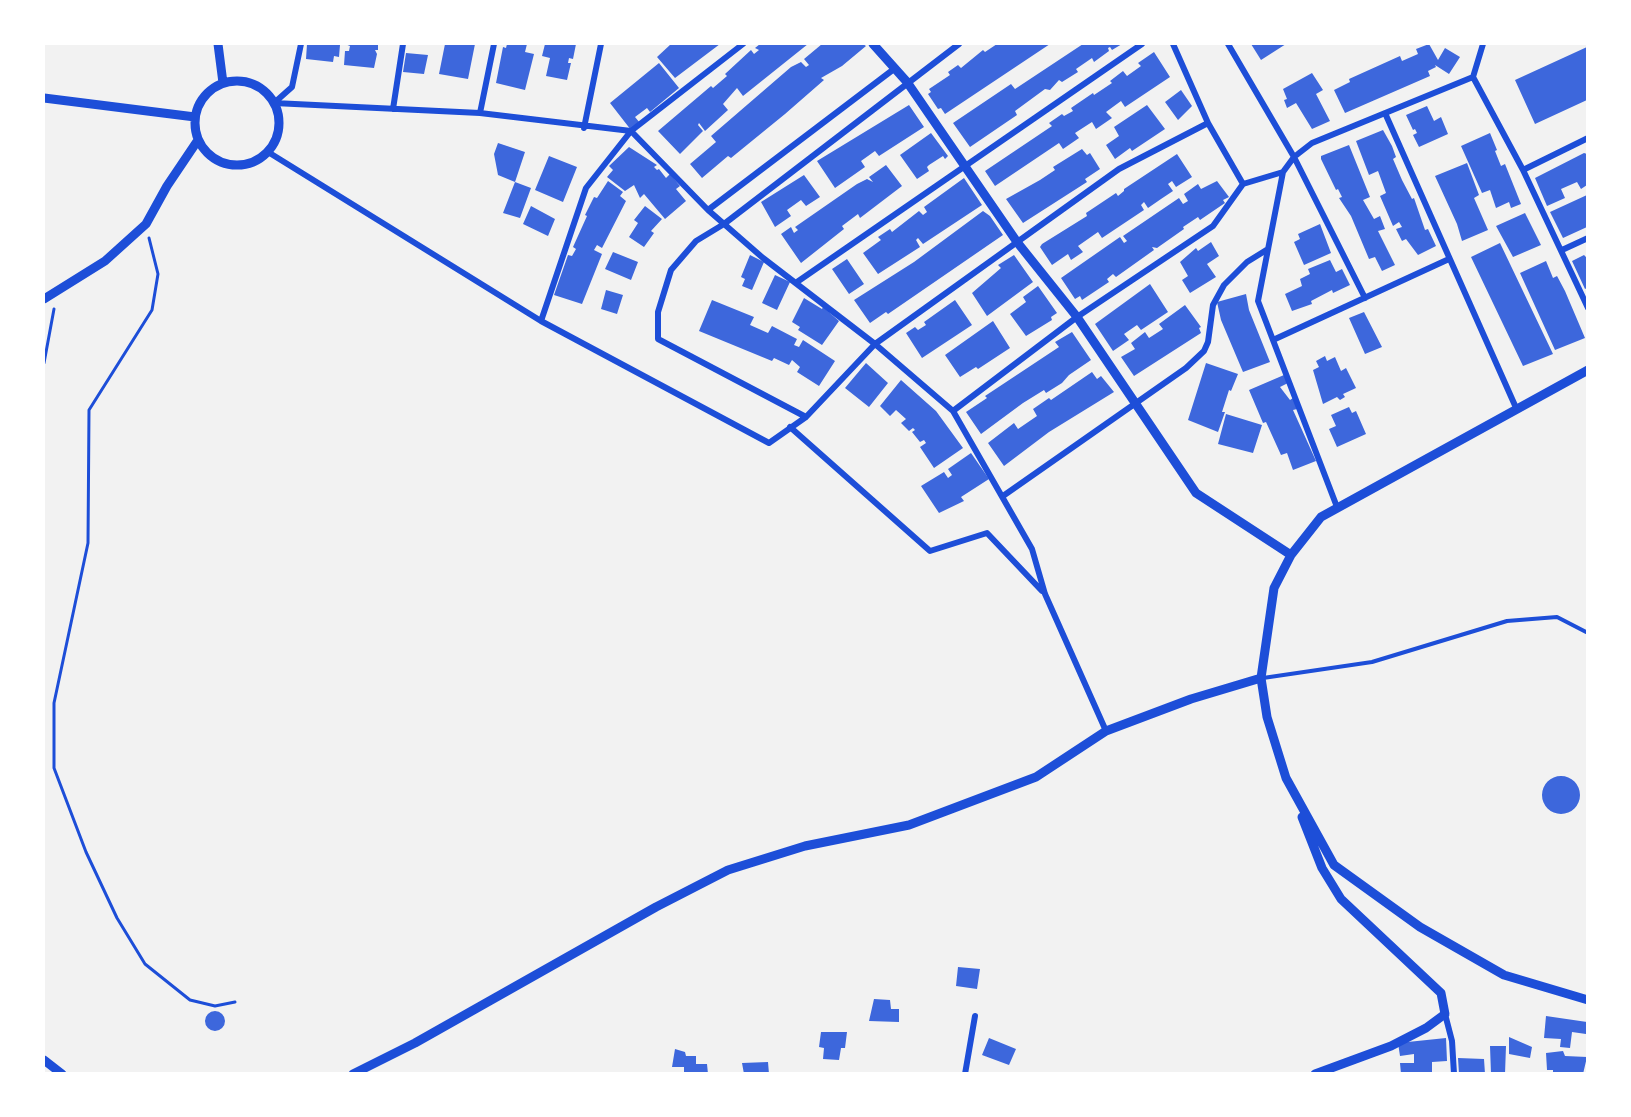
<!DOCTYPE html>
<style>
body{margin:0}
#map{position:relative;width:1631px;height:1117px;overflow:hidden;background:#f2f2f2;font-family:Signika,sans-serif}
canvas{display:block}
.frame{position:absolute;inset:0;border:45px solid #fff;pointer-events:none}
</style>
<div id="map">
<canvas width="1631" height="1117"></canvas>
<div class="frame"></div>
</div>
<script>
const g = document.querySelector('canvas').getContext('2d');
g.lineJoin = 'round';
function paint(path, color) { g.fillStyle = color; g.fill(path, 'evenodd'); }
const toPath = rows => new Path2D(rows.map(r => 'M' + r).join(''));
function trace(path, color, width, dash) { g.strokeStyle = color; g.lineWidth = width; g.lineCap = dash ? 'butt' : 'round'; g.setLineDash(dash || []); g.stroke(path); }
paint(toPath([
 [307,44,340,45,339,57,334,56,333,62,306,59],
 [345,44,378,44,378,50,375,50,377,54,374,68,344,65,345,51,349,51,350,46],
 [445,44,475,44,468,79,439,74],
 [507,44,527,44,525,52,534,54,525,90,496,83,503,47,506,48],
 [545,44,576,44,573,59,569,58,568,63,571,63,567,80,546,76,550,58,542,56],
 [671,44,720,44,675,78,657,57],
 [760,44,808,44,743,96,737,88,723,104,728,110,705,131,699,123,698,125,703,131,680,154,658,131,711,86,713,88,727,76,725,74,751,50,754,54,759,50,755,48],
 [822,44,863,44,866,46,842,66,821,78,824,80,785,114,731,158,728,156,702,178,690,164,716,142,711,136,791,67,801,62,806,67,809,65,804,59],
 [997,44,1050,44,945,114,941,108,938,109,928,94,931,92,929,89,950,75,948,72,958,65,961,68,983,50,985,52],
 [1083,44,1122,44,1112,50,1110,47,1108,48,1109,51,1094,62,1092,58,1076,69,1078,72,1062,82,1059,80,1050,90,1045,89,1015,111,1017,115,970,147,953,123,1011,84,1015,89],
 [1251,44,1286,44,1261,60],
 [1429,44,1438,60,1445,48,1460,57,1449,74,1435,65,1436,67,1428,71,1430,76,1345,113,1334,90,1350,82,1349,79,1400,56,1402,61,1418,54,1416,49],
 [1587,47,1587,100,1535,124,1515,80],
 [1154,52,1170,77,1125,107,1121,101,1106,112,1112,118,1096,129,1092,122,1075,133,1079,138,1063,149,1059,143,995,186,985,171,1052,126,1049,123,1062,114,1064,116,1073,111,1071,108,1093,93,1094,95,1112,83,1110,81,1123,71,1127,76,1141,66,1138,63],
 [406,53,428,55,424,74,403,72],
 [659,63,679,88,650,112,647,108,635,117,640,123,631,130,610,103],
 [1312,73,1323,90,1316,94,1330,121,1312,129,1296,103,1287,108,1284,100,1287,99,1283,89],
 [1181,90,1192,106,1178,120,1165,102],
 [909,105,924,127,879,156,875,151,861,161,865,167,835,188,817,161],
 [1147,105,1165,129,1132,151,1130,148,1115,159,1106,145,1119,136,1114,127],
 [1427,106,1434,121,1441,117,1448,134,1419,147,1413,135,1417,133,1415,129,1413,130,1406,115],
 [1383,130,1392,146,1396,157,1393,159,1402,180,1412,199,1414,198,1425,230,1428,229,1436,246,1418,255,1406,239,1402,241,1396,229,1402,227,1399,222,1393,226,1380,196,1386,193,1378,171,1369,175,1356,141],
 [931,133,948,156,945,159,943,156,929,165,927,167,929,171,917,179,900,155],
 [1490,133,1497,150,1495,151,1501,166,1505,164,1521,204,1511,208,1509,202,1496,208,1490,190,1482,193,1461,146],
 [498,143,525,152,515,182,498,175,494,154],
 [1349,145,1370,197,1363,200,1374,219,1380,216,1385,229,1378,231,1395,265,1382,271,1375,257,1369,259,1351,216,1339,198,1342,197,1338,189,1336,190,1321,159,1321,156],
 [629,147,657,165,654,167,657,170,659,169,666,178,670,174,680,186,676,189,686,201,665,219,644,194,640,198,634,185,625,191,607,177,613,170,609,166],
 [1082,149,1087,155,1090,153,1100,169,1085,179,1087,182,1023,223,1006,199,1040,180,1055,170,1053,167],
 [1584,153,1587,154,1587,185,1581,189,1577,182,1561,189,1565,198,1547,206,1535,178],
 [1177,154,1192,177,1176,187,1172,181,1168,184,1173,191,1161,199,1148,208,1144,202,1141,205,1144,210,1102,238,1098,232,1078,246,1083,252,1071,260,1068,254,1052,265,1040,247,1042,244,1087,216,1086,213,1116,193,1118,196,1124,191,1124,189],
 [549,156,577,167,563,202,535,190],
 [1467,163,1479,195,1474,198,1488,230,1462,241,1457,224,1435,176],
 [886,165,902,186,860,218,858,214,842,226,844,229,801,263,781,234,791,227,794,233,798,230,795,227,857,184,867,179,873,182,869,177],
 [804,175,820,197,806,206,801,200,787,210,791,216,775,227,761,202],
 [964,178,982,205,923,244,918,238,916,240,920,247,878,274,863,253,881,240,878,237,890,229,892,232,919,211,923,215,927,212,924,207],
 [608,181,623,192,620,196,626,201,602,248,597,245,594,250,602,254,582,304,554,295,568,255,572,256,576,249,573,247,587,216,585,215,594,197,597,198],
 [1217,181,1229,197,1223,200,1225,203,1200,220,1198,217,1183,227,1184,229,1157,248,1152,247,1154,250,1116,277,1113,274,1107,279,1109,282,1082,300,1080,296,1075,299,1061,278,1120,237,1124,243,1127,241,1123,236,1179,198,1183,204,1188,201,1184,194,1198,184,1201,189],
 [515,182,531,188,520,218,503,213],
 [1587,195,1587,227,1563,238,1550,212],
 [531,206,555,219,548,236,523,224],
 [645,206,662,219,651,231,654,233,644,247,629,237,638,223,634,220],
 [983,211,990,216,1003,235,888,314,886,312,870,323,854,300,914,262],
 [1525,213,1541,245,1513,257,1496,226],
 [1320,224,1331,253,1304,265,1294,242,1300,239,1298,234],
 [1211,242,1219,256,1207,264,1216,277,1190,293,1182,280,1188,276,1180,262,1196,248,1198,251],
 [1500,243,1553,354,1523,366,1471,257],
 [613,252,638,262,631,280,605,269],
 [750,255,764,262,752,290,742,286,745,279,741,277],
 [1014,255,1033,282,987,316,972,293,1001,268,998,265],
 [1584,255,1587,258,1587,288,1585,289,1572,261],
 [847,259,864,284,849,294,832,269],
 [1330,260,1336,272,1342,269,1350,285,1333,293,1332,290,1311,301,1312,304,1292,311,1285,294,1302,286,1300,279,1310,274,1308,269],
 [1546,261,1553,278,1557,276,1565,291,1585,338,1555,350,1520,273],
 [775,275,790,282,777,310,762,303],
 [1150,284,1168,312,1141,330,1137,325,1124,334,1129,340,1113,351,1095,324],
 [1038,286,1057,313,1051,317,1052,320,1026,336,1010,314,1026,302,1023,297],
 [606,290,623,295,617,314,601,309],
 [1246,294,1249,310,1270,362,1243,372,1221,320,1217,302],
 [804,298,822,309,823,307,839,321,822,345,798,330,800,327,792,322],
 [712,300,754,317,750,325,768,333,772,326,797,339,794,345,799,347,803,340,835,361,819,386,797,372,800,367,792,360,789,365,774,358,772,361,699,331],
 [955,300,972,325,922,358,906,333,915,327,918,330,926,325,924,322],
 [1185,305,1201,327,1199,328,1201,333,1134,376,1121,357,1135,349,1131,343,1145,332,1149,338,1163,329,1159,324],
 [1364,312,1382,347,1365,354,1349,318],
 [993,321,1010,348,978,369,976,367,960,377,945,355],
 [1072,332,1091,360,1069,375,1062,383,1046,393,1044,390,1023,403,981,434,966,412,987,398,985,396,1059,347,1055,342],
 [1325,356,1327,361,1335,357,1341,371,1346,368,1356,388,1343,394,1345,397,1340,400,1337,397,1323,404,1313,370,1319,367,1316,361],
 [866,363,888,383,869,407,845,388],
 [1206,363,1238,374,1231,391,1229,390,1222,412,1225,412,1218,432,1188,420],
 [1092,372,1097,379,1101,376,1114,392,1049,432,1004,466,988,443,1014,423,1018,429,1037,416,1033,409,1049,398,1051,400],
 [1284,375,1288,383,1280,387,1290,400,1293,398,1297,409,1293,410,1316,461,1293,470,1287,453,1281,455,1266,422,1263,423,1249,390],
 [901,380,936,411,963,448,934,468,920,447,926,443,924,440,920,442,912,432,915,430,913,428,909,431,901,423,906,419,896,410,890,416,880,406],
 [1349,407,1352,413,1356,411,1366,434,1337,447,1329,429,1336,426,1331,415],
 [1226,414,1262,425,1253,453,1218,444],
 [971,453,989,479,961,497,964,501,939,513,921,486,944,472,948,478,952,475,948,469],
 '1542 795a19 19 0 1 1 38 0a19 19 0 1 1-38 0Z',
 [958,967,980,969,977,989,956,986],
 [874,999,890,1000,891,1009,899,1009,899,1022,869,1021],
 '205 1021a10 10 0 1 1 20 0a10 10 0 1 1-20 0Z',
 [1546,1016,1587,1022,1586,1034,1572,1032,1570,1048,1560,1047,1561,1039,1544,1038],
 [821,1032,847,1032,845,1048,841,1048,839,1060,823,1059,824,1048,819,1047],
 [1509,1037,1532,1047,1530,1058,1509,1054],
 [989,1038,1016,1049,1009,1065,982,1055],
 [1446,1038,1447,1061,1432,1062,1432,1074,1401,1074,1400,1063,1414,1063,1414,1054,1400,1056,1398,1043],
 [1490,1046,1506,1046,1505,1074,1491,1074],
 [675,1049,685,1052,686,1056,696,1056,696,1064,707,1064,708,1074,684,1074,684,1067,672,1067],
 [1563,1051,1565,1056,1587,1057,1583,1074,1553,1074,1553,1070,1564,1070,1547,1070,1546,1053],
 [1458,1058,1484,1059,1485,1074,1459,1074],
 [768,1062,769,1074,744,1074,742,1063]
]), '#3d67dc');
trace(toPath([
 [149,238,158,274,152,310,89,410,88,543,54,703,54,768,86,852,117,918,145,964,190,1000,215,1006,235,1002],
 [44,363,54,309]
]), '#1d4ed8', 3);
trace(toPath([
 [1263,678,1372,662,1507,621,1557,617,1588,633]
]), '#1d4ed8', 4);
trace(toPath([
 [1173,44,1208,123,1243,184],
 [1228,44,1294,157,1365,298],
 [1483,44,1473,77,1523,170,1588,308],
 [274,103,480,113,631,131,708,210,763,258,875,344,953,411,1032,549,1045,594,1106,731],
 [274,103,292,87,301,44],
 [393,109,403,44],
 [480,113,494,44],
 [1385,113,1517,410],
 [584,128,601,44],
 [268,152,541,321,769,443,806,417,875,344,1119,169,1208,123],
 [1523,170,1588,138],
 [1283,172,1258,301,1337,507],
 [1243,184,1283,172,1294,157,1312,143,1473,77],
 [708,210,894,69],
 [1562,250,1588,238],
 [797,282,1142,44],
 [541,321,586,188,631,131,743,44],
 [1273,340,1449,259],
 [953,411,1077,317,1213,226,1243,184],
 [806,417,658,339,658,312,671,270,696,241,724,224,959,44],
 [790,427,930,551,987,533,1042,591],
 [1003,496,1186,368,1204,351,1208,342,1213,305,1224,285,1247,262,1268,249],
 [1445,1014,1452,1041,1454,1074],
 [965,1074,975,1016]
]), '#1d4ed8', 6);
trace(toPath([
 [218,44,223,83],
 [873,44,907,82,1017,242,1077,317,1196,493,1291,555],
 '195 123a42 42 0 1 1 84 0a42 42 0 1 1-84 0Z',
 [44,98,195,117],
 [44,299,105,261,146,224,167,186,198,140],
 [1588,370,1321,517,1291,555,1274,588,1261,678,1267,717,1286,778,1334,865,1420,927,1504,975,1588,1000],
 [1302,817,1322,868,1341,899,1441,993,1445,1014,1426,1028,1391,1046,1315,1074],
 [44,1060,62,1074],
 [353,1074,415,1043,656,907,728,870,805,846,909,825,1036,777,1106,731,1191,699,1261,678]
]), '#1d4ed8', 9);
</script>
